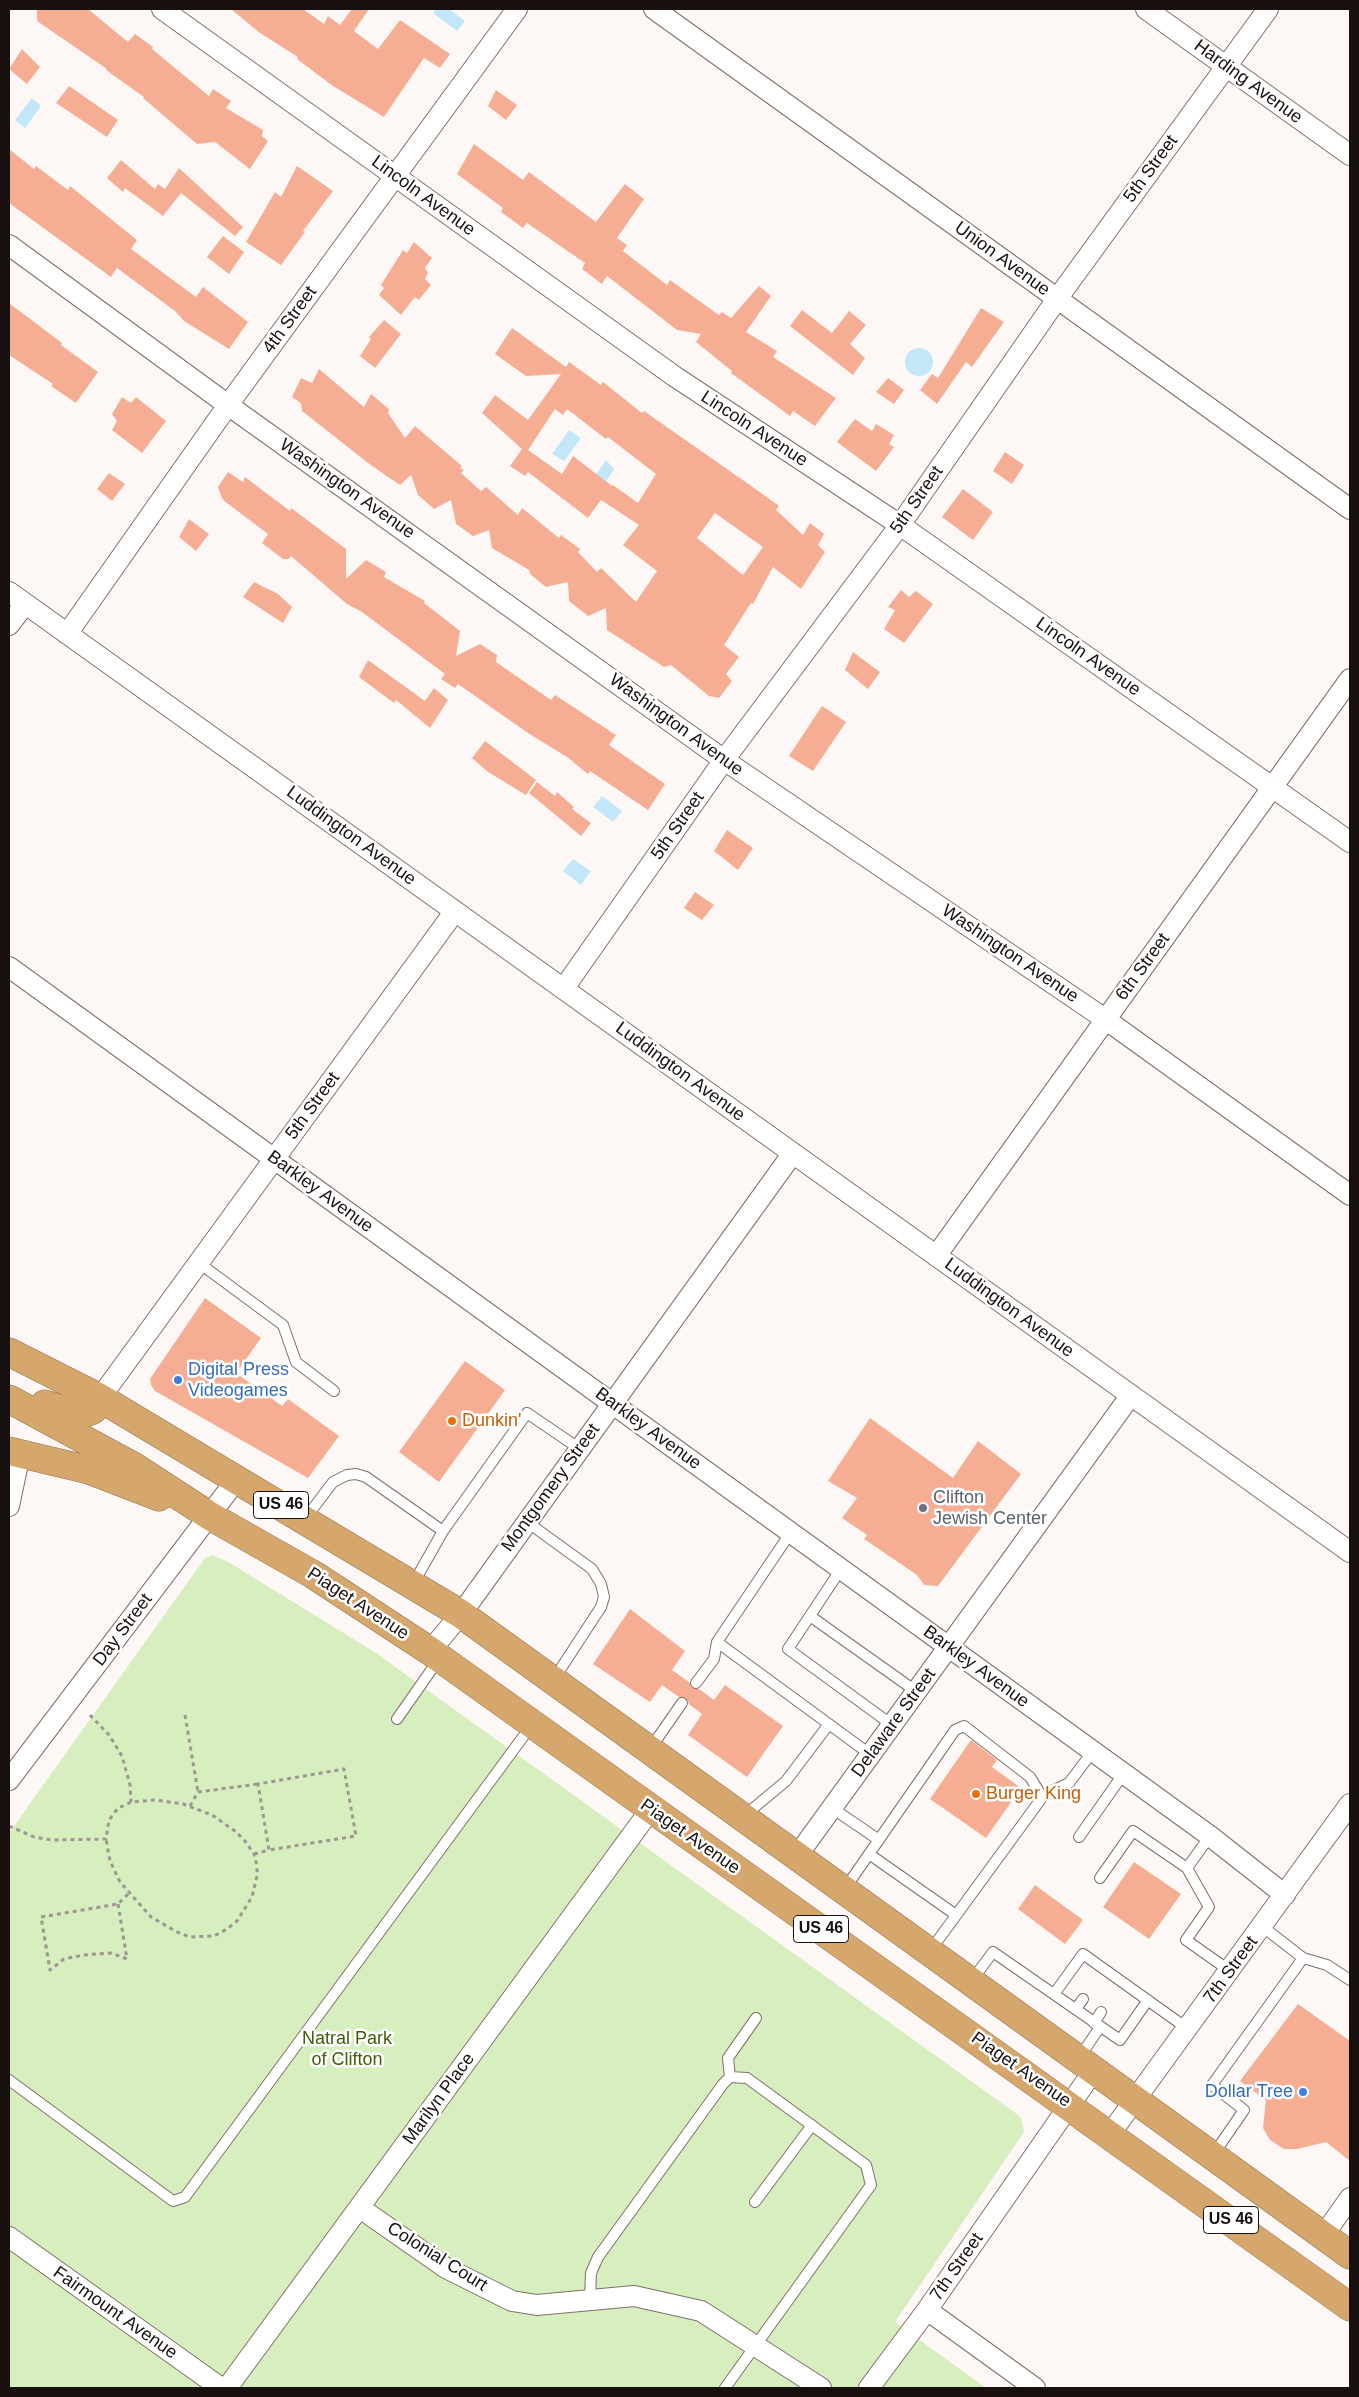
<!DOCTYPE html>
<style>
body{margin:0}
#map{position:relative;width:1359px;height:2397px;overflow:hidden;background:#fdf8f6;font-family:Arial,sans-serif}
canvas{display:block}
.frame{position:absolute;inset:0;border:10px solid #18100e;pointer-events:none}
</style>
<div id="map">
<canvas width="1359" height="2397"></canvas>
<div class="frame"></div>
</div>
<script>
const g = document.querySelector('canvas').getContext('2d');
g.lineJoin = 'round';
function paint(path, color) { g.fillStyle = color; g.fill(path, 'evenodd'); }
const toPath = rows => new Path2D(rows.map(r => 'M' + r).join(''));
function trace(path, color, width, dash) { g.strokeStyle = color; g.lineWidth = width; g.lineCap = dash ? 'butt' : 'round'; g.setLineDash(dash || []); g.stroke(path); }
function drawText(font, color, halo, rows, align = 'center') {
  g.font = font + ' Arial,sans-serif'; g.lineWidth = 5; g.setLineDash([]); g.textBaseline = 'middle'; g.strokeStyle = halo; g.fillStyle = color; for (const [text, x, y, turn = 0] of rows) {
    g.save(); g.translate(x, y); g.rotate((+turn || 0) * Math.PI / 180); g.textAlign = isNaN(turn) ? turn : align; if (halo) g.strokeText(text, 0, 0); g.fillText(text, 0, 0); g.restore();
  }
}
paint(toPath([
 [213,1555,230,1563,376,1653,1021,2117,1024,2132,895,2322,986,2388,9,2388,9,1833,205,1558]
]), '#d7efbf');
paint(toPath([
 [436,9,449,9,465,21,457,31,433,13],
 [32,98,41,106,25,128,15,120],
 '905 362a14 14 0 1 1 28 0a14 14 0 1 1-28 0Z',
 [569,430,581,438,564,461,552,454],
 [606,460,614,469,600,491,590,483],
 [602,796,622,811,613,822,593,807],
 [573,859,591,871,581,885,563,871]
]), '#c2e7f9');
paint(toPath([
 [37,9,88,9,128,42,135,34,153,47,152,49,209,96,213,89,231,101,226,108,263,130,262,136,268,141,250,169,215,142,197,144,143,98,144,97,106,70,107,69,37,21],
 [231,9,303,9,324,24,328,16,340,25,352,9,369,9,354,31,378,49,400,20,450,54,440,68,424,58,384,117,333,86,297,59,298,57,260,33],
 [22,49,40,67,27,84,9,69],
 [69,86,118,120,107,137,56,103],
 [496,90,517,105,506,120,488,106],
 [474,144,523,180,529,172,596,222,625,184,644,199,617,238,627,245,623,251,667,285,670,280,719,315,722,312,731,318,759,286,771,296,746,332,777,351,773,357,836,398,815,426,793,411,790,416,731,373,732,371,696,342,701,334,677,330,607,276,602,284,582,269,585,263,527,223,523,228,501,212,503,208,457,174],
 [9,149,34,169,36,166,68,190,70,186,137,240,131,249,196,297,203,287,248,322,229,349,184,321,175,311,117,268,111,277,9,203],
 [121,160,155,189,158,184,165,189,179,168,243,227,235,236,181,193,163,216,125,188,123,192,107,178],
 [297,166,333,191,303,231,305,232,281,265,246,242,275,192,281,197],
 [223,236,244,252,229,274,207,257],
 [414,242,432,258,425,268,428,273,425,279,431,285,419,300,415,297,401,315,379,295,384,288,381,285,403,250,407,253],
 [9,303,62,343,61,345,98,372,76,403,51,386,53,384,9,355],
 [981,308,1004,322,972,367,966,362,937,404,920,390,932,374,938,378],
 [802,310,832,333,849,311,866,325,850,344,865,358,853,375,790,326],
 [384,320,401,334,375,368,360,356,371,339,369,337],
 [512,328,566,367,569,362,601,385,603,382,642,413,644,411,757,490,779,506,776,510,803,535,810,523,824,534,818,545,825,552,801,589,773,567,753,604,751,603,724,645,739,657,726,674,732,681,719,698,709,696,671,665,664,667,607,630,606,608,588,616,569,601,568,582,546,587,530,574,529,570,492,548,489,530,473,536,456,524,451,500,434,509,418,495,411,475,400,485,372,466,302,411,301,403,292,397,301,378,312,383,319,369,364,407,371,394,389,409,388,413,405,438,415,426,462,466,460,468,464,470,461,473,481,491,486,487,518,515,522,508,559,538,561,535,580,549,578,552,597,572,601,568,636,602,657,571,623,545,639,525,601,500,588,518,528,472,525,476,510,466,522,449,482,413,495,395,528,420,561,374,526,376,495,354],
 [555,409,563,415,567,409,606,439,608,437,656,474,638,503,613,485,612,486,573,456,562,474,528,450],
 [715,513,763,547,743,575,697,538],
 [888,378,904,390,894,404,876,392],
 [122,397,131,403,136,397,166,421,142,453,112,430,117,421,112,414],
 [855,419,872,431,876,424,894,435,889,444,894,447,876,471,837,442],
 [1005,452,1024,465,1012,484,993,471],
 [228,472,243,482,245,477,290,511,291,508,346,549,346,579,366,560,386,572,384,577,425,601,424,603,460,631,456,656,480,644,497,655,496,662,551,700,555,695,616,735,609,745,665,784,648,810,590,771,588,774,567,757,528,733,458,684,455,688,441,679,445,674,362,612,347,604,291,556,289,559,283,559,262,543,268,534,223,500,220,493,218,487],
 [109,473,125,484,112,501,97,489],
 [963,489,993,512,973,540,942,517],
 [189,519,209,534,196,551,179,537],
 [254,582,278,594,292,607,283,623,243,597],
 [901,590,909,597,916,591,933,604,904,643,884,629,895,610,888,607],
 [853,652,880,672,868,689,845,670],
 [368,660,425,701,434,688,448,700,430,728,396,700,394,703,359,677],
 [822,706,846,722,813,771,789,756],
 [485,741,536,780,526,795,488,772,472,758],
 [537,782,555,796,557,792,574,807,572,809,591,823,581,836,529,793],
 [727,830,753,848,738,870,714,851],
 [695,892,714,905,702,920,684,908],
 [205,1298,261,1338,236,1373,282,1406,288,1399,339,1436,308,1478,155,1391,151,1385,150,1379],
 [465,1361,505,1390,439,1482,399,1452],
 [870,1418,953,1478,978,1441,1021,1474,938,1586,924,1585,917,1575,864,1539,867,1535,842,1518,857,1498,828,1481],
 [630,1609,685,1651,672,1670,689,1682,692,1688,699,1689,714,1700,725,1685,783,1726,747,1777,688,1735,702,1714,689,1704,686,1698,679,1697,662,1685,650,1702,593,1664],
 [971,1740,997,1760,992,1767,1021,1788,986,1838,930,1799],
 [1134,1862,1181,1894,1149,1939,1103,1907],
 [1035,1885,1083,1920,1065,1944,1018,1909],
 [1298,2004,1350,2041,1350,2161,1326,2142,1297,2149,1284,2149,1270,2140,1263,2128,1266,2100,1240,2081]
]), '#f5ae93');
const lane = toPath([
 [199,1263,283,1325,296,1362,334,1391],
 [305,1519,333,1482,347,1475,356,1474,366,1477,443,1531],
 [527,1522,592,1569,601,1584,604,1597,601,1607,554,1679],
 [841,1569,788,1649,892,1725],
 [413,1584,443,1531,527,1413,580,1449],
 [810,1616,917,1692],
 [717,1642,871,1755],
 [696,1683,714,1659,717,1642,791,1532],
 [397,1719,439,1659],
 [650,1749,682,1703],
 [1040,1797,1069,1783,1093,1751],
 [832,1808,879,1840],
 [744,1816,786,1781,829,1724],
 [1210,1836,1187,1868,1209,1907,1186,1940,1230,1971],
 [1079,1837,1124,1773],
 [869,1854,956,1915],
 [1100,1878,1133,1831,1187,1868],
 [844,1890,955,1730,964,1726,1030,1777,1038,1790,1041,1799,930,1951],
 [1263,1927,1303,1958],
 [972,1980,993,1952,1120,2040,1148,2000],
 [1054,1994,1083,1954,1188,2029],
 [1076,2009,1083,1999],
 [1094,2023,1101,2012],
 [1079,2058,1100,2027],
 [730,2077,728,2058,756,2018],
 [9,2080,173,2201,185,2197,531,1726],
 [1213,2155,1244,2110,1212,2085,1303,1958,1327,1965,1350,1980],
 [755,2202,812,2125],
 [590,2300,591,2273,598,2257,723,2084,730,2077,747,2078,866,2165,871,2185,725,2388]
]);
const street = toPath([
 [162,9,674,376,900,525,1350,842],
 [654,9,1350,509],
 [1146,9,1350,155],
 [9,245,228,405,724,760,1105,1019,1350,1195],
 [9,592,1350,1552],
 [9,625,25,604],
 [67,634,228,405,517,9],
 [9,967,1210,1836,1285,1895],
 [564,988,724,760,900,525,1057,299,1268,9],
 [936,1256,1350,679],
 [100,1398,455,911],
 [9,1506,20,1454],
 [430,1651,461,1614,793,1153],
 [9,1780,237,1479],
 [797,1856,1131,1395],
 [1110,2134,1350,1804],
 [360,2208,446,2268,512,2301,537,2305,634,2296,701,2311,821,2388],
 [1323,2236,1350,2198],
 [9,2237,221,2388],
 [927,2310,1035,2388],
 [227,2388,651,1809],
 [869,2388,927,2310,1094,2070]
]);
const highway = toPath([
 [9,1352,100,1398,461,1614,1350,2255],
 [9,1399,133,1466,210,1516,314,1575,430,1651,1350,2307],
 [45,1404,79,1415,93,1410,100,1398],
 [9,1451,89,1470,159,1497]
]);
trace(lane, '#826f67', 12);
trace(street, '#826f67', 22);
trace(highway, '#93724c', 29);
trace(toPath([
 [90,1715,109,1735,122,1756,130,1785,131,1802],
 [185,1715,198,1792],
 [190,1806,198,1792,258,1784],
 [9,1826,34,1837,52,1840,106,1839,109,1820,118,1808,125,1805,131,1802,155,1800,183,1804,212,1815,235,1831,245,1841,254,1854,257,1866,257,1876,252,1897,237,1921,227,1929,214,1936,190,1937,177,1932,151,1917,120,1882,110,1861,106,1839],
 [254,1854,269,1850,258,1784,344,1769,356,1836,269,1850],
 [118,1904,127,1959,111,1953,83,1955,64,1959,50,1970,41,1917,118,1904,129,1893]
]), '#9d9694', 3, [4, 4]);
trace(lane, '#fff', 10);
trace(street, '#fff', 20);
trace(highway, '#d5a76d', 28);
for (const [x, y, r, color] of [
 [178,1380,5,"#3f7fe0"],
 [452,1421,5,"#e8710a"],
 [923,1508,5,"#6b7280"],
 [976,1794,5,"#e8710a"],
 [1303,2092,5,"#3f7fe0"]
]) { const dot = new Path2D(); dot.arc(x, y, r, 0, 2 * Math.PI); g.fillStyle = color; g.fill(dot); trace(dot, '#fff', 2); }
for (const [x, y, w] of [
 [281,1505,55],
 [821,1929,55],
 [1231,2220,55]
]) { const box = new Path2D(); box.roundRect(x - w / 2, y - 13.5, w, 27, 4); g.fillStyle = '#fff'; g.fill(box); trace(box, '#18100e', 1); }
drawText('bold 16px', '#18100e', null, [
 ["US 46",281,1505],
 ["US 46",821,1929],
 ["US 46",1231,2220]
]);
drawText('18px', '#18100e', '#fff', [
 ["Harding Avenue",1248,82,36],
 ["5th Street",1151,169,-54],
 ["Lincoln Avenue",423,196,36],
 ["Union Avenue",1002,259,36],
 ["4th Street",290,320,-54],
 ["Lincoln Avenue",754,429,33],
 ["Washington Avenue",347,489,35],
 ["5th Street",917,500,-55],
 ["Lincoln Avenue",1088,657,35],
 ["Washington Avenue",676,725,36],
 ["5th Street",678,826,-55],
 ["Luddington Avenue",351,836,36],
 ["Washington Avenue",1010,954,34],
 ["6th Street",1143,967,-54],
 ["Luddington Avenue",680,1072,36],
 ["5th Street",313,1106,-54],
 ["Barkley Avenue",320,1192,36],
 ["Luddington Avenue",1009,1308,36],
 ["Barkley Avenue",648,1429,36],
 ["Montgomery Street",551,1488,-54],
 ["Piaget Avenue",358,1604,33],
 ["Day Street",123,1630,-53],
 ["Barkley Avenue",976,1667,36],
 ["Delaware Street",894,1723,-54],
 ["Piaget Avenue",690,1837,35],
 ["7th Street",1231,1970,-54],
 ["Piaget Avenue",1021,2070,35],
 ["Marilyn Place",439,2099,-54],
 ["Colonial Court",437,2257,32],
 ["7th Street",957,2267,-55],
 ["Fairmount Avenue",115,2313,35]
]);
drawText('18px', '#366cbe', '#fff', [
 ["Digital Press",188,1370],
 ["Videogames",188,1391],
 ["Dollar Tree",1293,2092,"right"]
], 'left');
drawText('18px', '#c56008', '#fff', [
 ["Dunkin'",462,1421],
 ["Burger King",986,1794]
], 'left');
drawText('18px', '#5b616d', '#fff', [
 ["Clifton",933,1498],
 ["Jewish Center",933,1519]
], 'left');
drawText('18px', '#3e5e05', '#fff', [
 ["Natral Park",347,2039],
 ["of Clifton",347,2060]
]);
</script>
